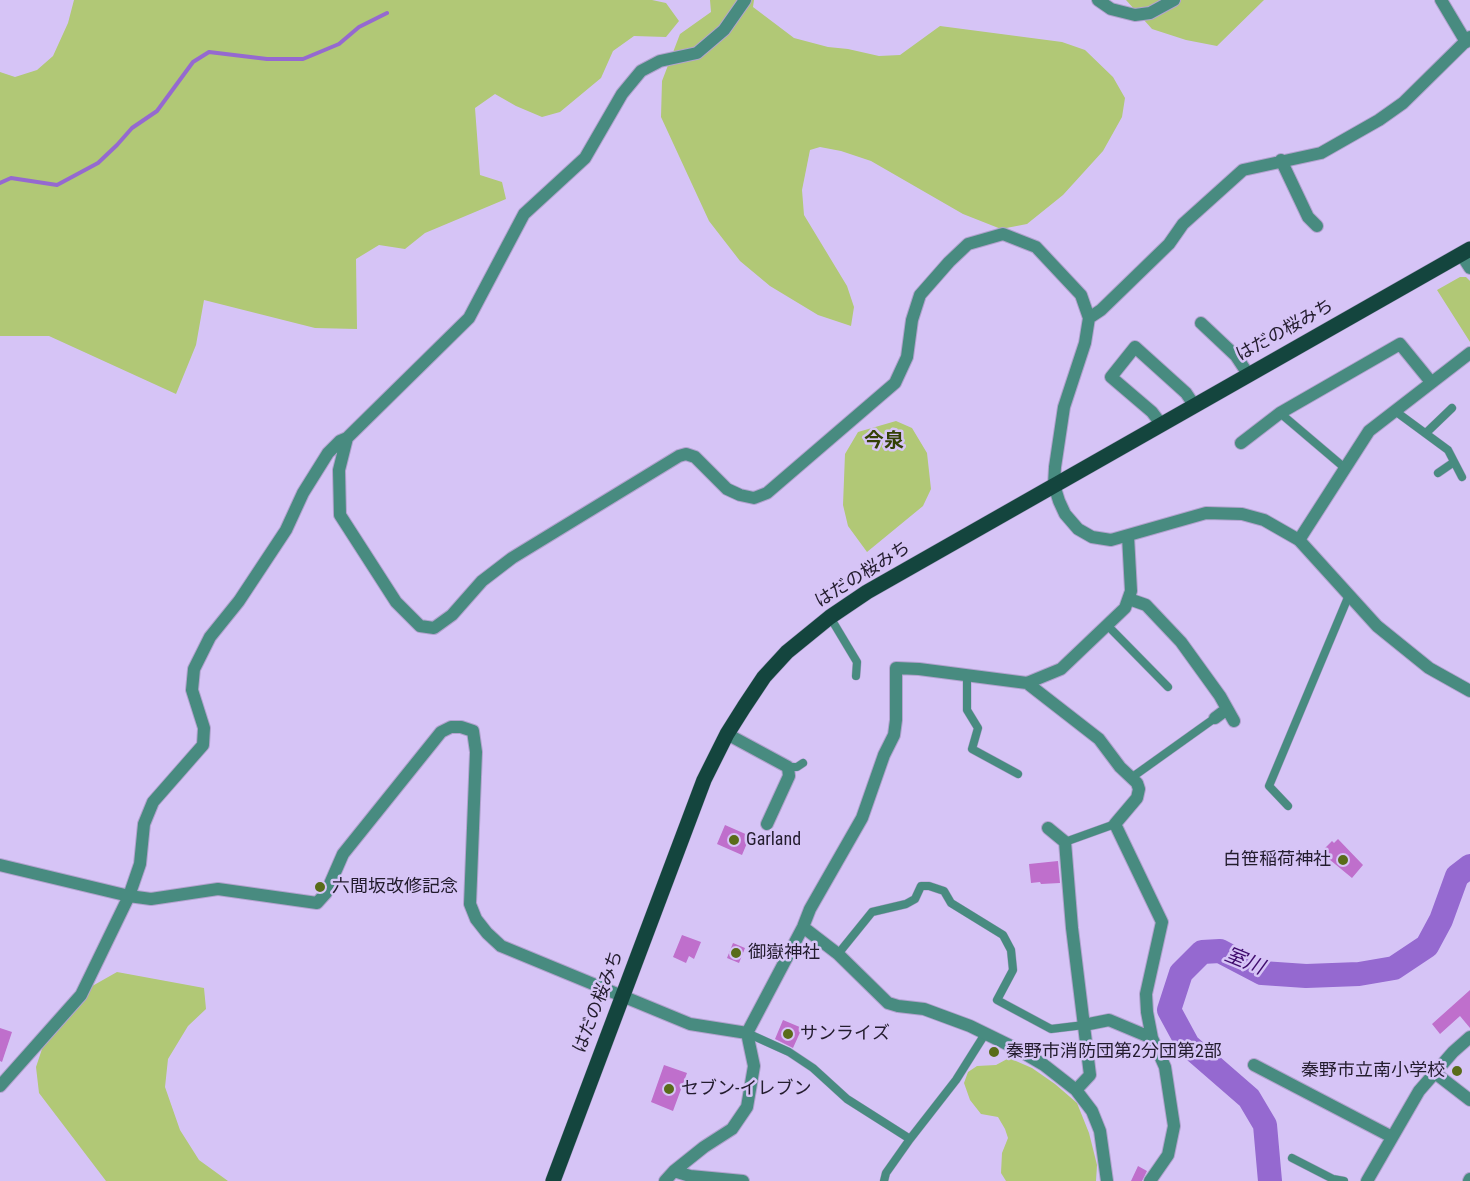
<!DOCTYPE html>
<meta charset="utf-8">
<style>
body{margin:0}
canvas{display:block;background:#d6c4f6}
</style>
<canvas width="1470" height="1181"></canvas>
<script>
const g = document.querySelector('canvas').getContext('2d');
g.lineJoin = 'round';
function paint(path, color) { g.fillStyle = color; g.fill(path, 'evenodd'); }
const toPath = rows => new Path2D(rows.map(r => 'M' + r).join(''));
function trace(path, color, width, dash) { g.strokeStyle = color; g.lineWidth = width; g.lineCap = dash ? 'butt' : 'round'; g.setLineDash(dash || []); g.stroke(path); }
function drawText(font, color, halo, rows, align = 'center') {
  g.font = font + ' "Roboto Condensed","Noto Sans JP",sans-serif'; g.lineWidth = 5; g.setLineDash([]); g.textBaseline = 'middle'; g.strokeStyle = halo; g.fillStyle = color; for (const [text, x, y, turn = 0] of rows) {
    g.save(); g.translate(x, y); g.rotate((+turn || 0) * Math.PI / 180); g.textAlign = isNaN(turn) ? turn : align; if (halo) g.strokeText(text, 0, 0); g.fillText(text, 0, 0); g.restore();
  }
}
paint(toPath([
 [74,0,652,0,666,3,679,21,666,37,634,36,613,51,601,78,560,112,542,117,516,106,495,94,475,108,480,175,502,182,506,199,425,233,405,249,379,245,356,259,357,329,315,328,204,300,196,345,176,394,49,336,0,336,0,72,15,77,37,70,53,56,68,23],
 [710,0,754,0,753,7,794,38,828,47,848,49,879,56,900,55,940,26,1062,42,1085,50,1113,77,1125,98,1122,117,1103,151,1063,195,1027,224,1001,229,963,214,871,161,841,151,820,147,810,150,802,190,804,215,847,286,854,307,851,326,818,315,770,286,740,261,709,221,661,117,662,81,680,34,711,12],
 [1126,0,1264,0,1217,46,1186,40,1152,29],
 [1460,277,1466,277,1470,281,1470,342,1437,290],
 [896,421,912,428,927,453,931,489,923,506,867,552,848,526,843,505,845,454,858,432],
 [117,972,204,988,206,1009,188,1026,168,1059,165,1087,180,1130,199,1160,228,1181,106,1181,39,1093,36,1067,44,1043,87,989],
 [1009,1058,1032,1068,1055,1084,1077,1103,1089,1133,1097,1165,1096,1181,1006,1181,1001,1173,1002,1153,1008,1138,1005,1129,998,1117,981,1114,970,1100,964,1083,968,1072,977,1066,996,1065]
]), '#b1c876');
trace(toPath([
 [0,183,11,178,57,185,98,163,117,145,132,128,157,111,193,62,209,52,267,59,303,59,339,44,359,27,387,13]
]), '#9569d0', 4);
trace(toPath([
 [1270,1181,1265,1125,1249,1098,1188,1045,1169,1010,1181,973,1202,952,1220,951,1262,973,1306,976,1359,974,1394,968,1427,946,1441,920,1457,876,1470,866]
]), '#9569d0', 24);
paint(toPath([
 [725,825,750,836,742,855,717,844],
 [1338,839,1363,865,1352,878,1324,855,1328,851,1325,848,1332,841,1334,843],
 [1058,861,1060,883,1041,884,1040,882,1031,883,1029,864],
 [682,935,701,942,694,959,689,956,686,963,673,957],
 [733,943,745,948,739,963,727,958],
 [1470,990,1470,1028,1460,1016,1440,1034,1432,1024],
 [783,1020,802,1028,793,1048,775,1039],
 [0,1028,12,1032,2,1062,0,1061],
 [664,1065,687,1073,673,1111,651,1102],
 [1138,1166,1147,1171,1142,1181,1131,1181]
]), '#bf6fcc');
const service = toPath([
 [1395,411,1448,450,1462,477],
 [1280,413,1346,469],
 [1426,433,1452,408],
 [1438,473,1454,462],
 [830,617,857,662,856,676],
 [1108,626,1168,687],
 [967,676,967,710,978,728,972,749,1018,774],
 [788,767,797,767,803,763],
 [1131,778,1215,718],
 [1288,806,1269,786,1349,595],
 [1065,842,1115,824],
 [838,954,872,912,906,904,915,899,921,886,929,886,944,891,951,903,1003,935,1011,950,1013,970,997,1000,1051,1029,1084,1025],
 [747,1033,789,1052,813,1068,847,1099,910,1139],
 [1292,1158,1333,1179,1344,1181],
 [884,1181,886,1173,910,1139,956,1080,985,1034]
]);
const minor = toPath([
 [1098,0,1111,9,1135,15,1150,13,1174,0],
 [1441,0,1466,42],
 [1281,160,1308,217,1317,226],
 [1461,254,1470,268],
 [1089,318,1101,310,1169,244,1183,224,1243,170,1321,153,1379,120,1403,103,1470,37],
 [1201,323,1236,356,1248,374],
 [1161,424,1152,412,1111,377,1135,347,1186,393,1194,405],
 [347,438,339,470,340,515,396,602,420,626,434,628,452,615,482,581,512,558,679,456,686,454,695,457,727,489,740,495,754,498,767,493,895,383,907,357,912,320,920,295,949,262,968,244,1003,234,1036,247,1081,295,1089,318,1085,343,1064,407,1055,467,1054,485],
 [1241,443,1280,413,1400,344,1431,382],
 [1299,540,1369,431,1470,353],
 [1129,599,1146,605,1181,642,1220,696,1234,721],
 [1027,683,1099,739,1120,767,1137,783,1139,789,1137,798,1115,824,1162,922,1146,994,1147,1012,1152,1038,1165,1067,1174,1126,1168,1155,1150,1181],
 [1215,718,1227,709],
 [727,734,788,767,789,776,767,824],
 [1048,828,1065,842,1072,928,1090,1075,1076,1090],
 [0,865,129,896,151,899,218,889,317,903,326,893,343,854,441,732,451,727,461,727,473,731,476,752,470,904,476,919,487,933,501,946,690,1024,747,1033],
 [803,927,838,954,888,1003,898,1006,924,1009,970,1026,1015,1048,1044,1065,1076,1090,1092,1111,1100,1131,1107,1181],
 [1084,1025,1109,1020,1152,1038],
 [1254,1065,1392,1137],
 [1435,1073,1470,1100],
 [0,1086,81,995,129,896,140,864,144,824,153,802,203,745,204,728,192,690,194,669,210,637,239,601,286,530,303,493,328,453,340,441,347,438,469,318,524,214,585,158,622,94,641,71,660,61,697,53,724,30,745,0],
 [674,1171,690,1176,743,1181],
 [665,1181,674,1171,704,1147,732,1129,747,1107,754,1066,747,1033,803,927,810,909,862,818,884,755,894,735,896,720,896,668,919,669,1027,683,1061,669,1125,608,1131,591,1128,536],
 [1367,1181,1419,1091,1453,1052,1470,1037],
 [1469,1181,1470,1179]
]);
const tertiary = toPath([
 [1054,485,1059,501,1065,514,1078,529,1092,537,1111,540,1206,513,1242,514,1264,520,1299,540,1377,626,1429,668,1470,691]
]);
const primary = toPath([
 [553,1181,704,780,727,734,744,707,764,677,787,652,830,617,867,592,1470,249]
]);
trace(service, '#b2a2ce', 9);
trace(minor, '#b2a2ce', 14);
trace(tertiary, '#b2a2ce', 14);
trace(primary, '#b2a2ce', 16);
trace(service, '#488b80', 8);
trace(minor, '#488b80', 12);
trace(tertiary, '#488b80', 12);
trace(primary, '#14453e', 15);
for (const [x, y, r, color] of [
 [734,840,6,"#596c19"],
 [1343,860,6,"#596c19"],
 [320,887,6,"#596c19"],
 [736,953,6,"#596c19"],
 [788,1034,6,"#596c19"],
 [994,1052,6,"#596c19"],
 [1457,1071,6,"#596c19"],
 [669,1089,6,"#596c19"]
]) { const dot = new Path2D(); dot.arc(x, y, r, 0, 2 * Math.PI); g.fillStyle = color; g.fill(dot); trace(dot, '#d6c4f6', 2); }
drawText('18px', '#231c2e', '#d6c4f6', [
 ["はだの桜みち",1285,331,-29],
 ["はだの桜みち",863,575,-32],
 ["はだの桜みち",599,1002,-69]
]);
drawText('18px', '#231c2e', '#d6c4f6', [
 ["Garland",746,840],
 ["白笹稲荷神社",1331,860,"right"],
 ["六間坂改修記念",332,887],
 ["御嶽神社",748,953],
 ["サンライズ",800,1034],
 ["秦野市消防団第2分団第2部",1006,1052],
 ["秦野市立南小学校",1445,1071,"right"],
 ["セブン-イレブン",681,1089]
], 'left');
drawText('bold 20px', '#334005', '#d6c4f6', [
 ["今泉",884,442]
]);
drawText('italic 20px', '#3f0b6c', '#d6c4f6', [
 ["室川",1244,962,22]
]);
</script>
